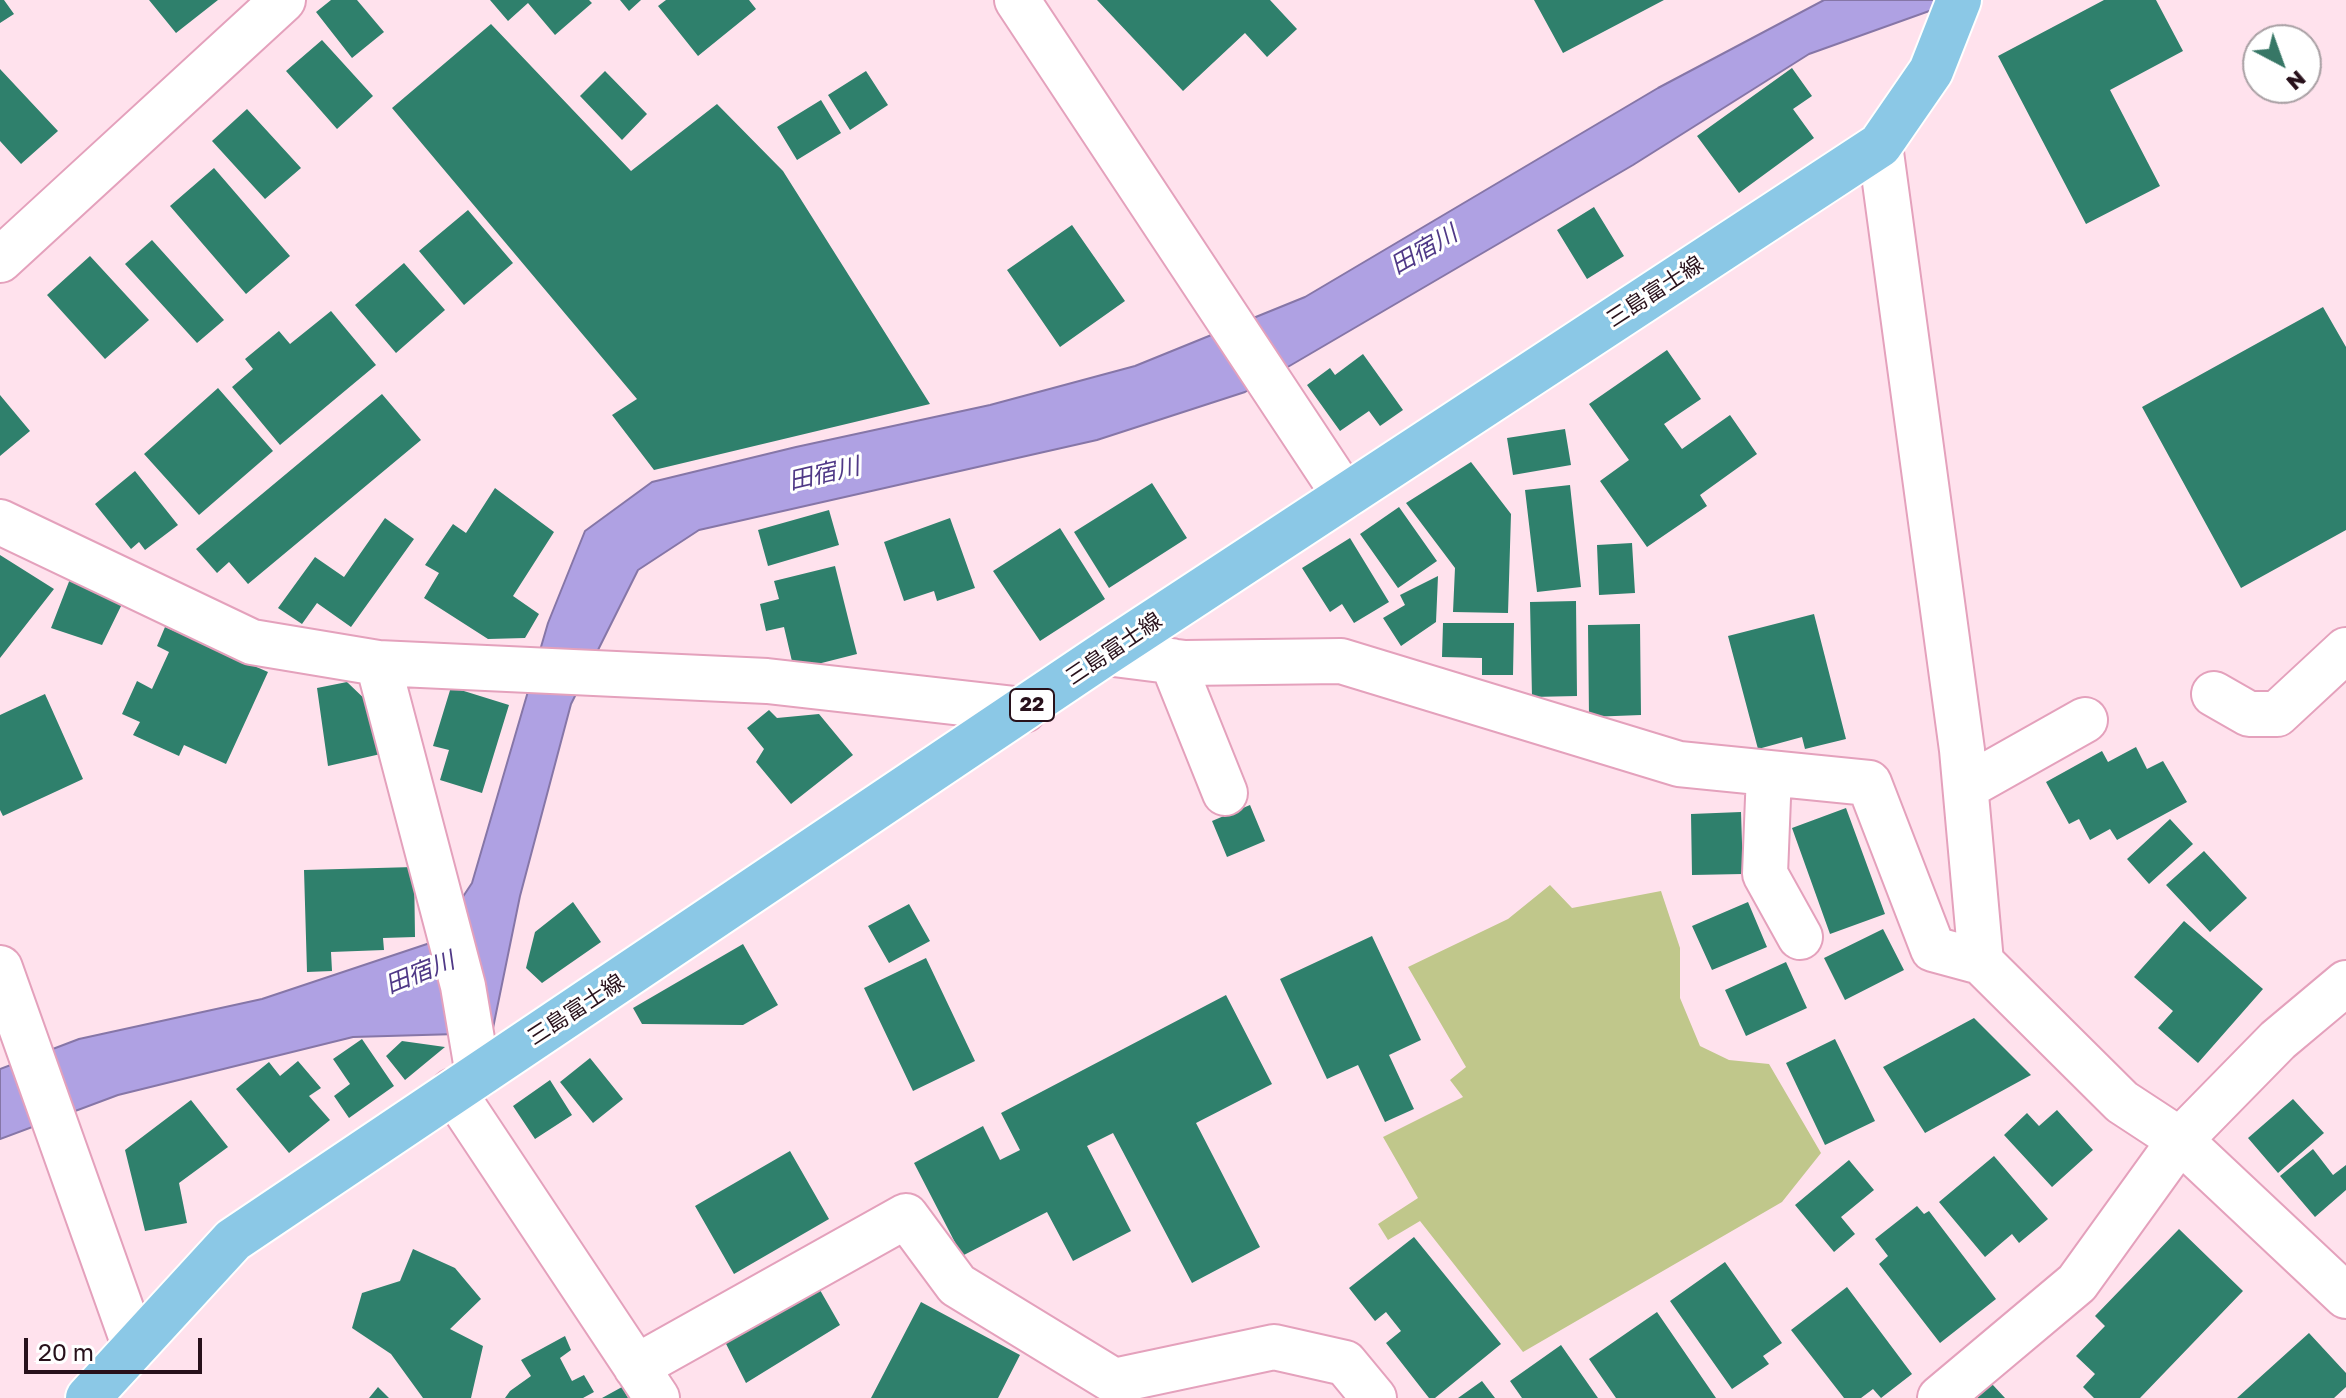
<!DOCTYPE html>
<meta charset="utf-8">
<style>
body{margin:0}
#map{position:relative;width:2346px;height:1398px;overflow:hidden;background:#ffe2ed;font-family:"Golos Text",sans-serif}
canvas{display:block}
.north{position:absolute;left:2242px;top:24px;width:80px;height:80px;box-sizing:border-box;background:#fff;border:2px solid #a9a0a4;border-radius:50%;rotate:139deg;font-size:22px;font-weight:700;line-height:32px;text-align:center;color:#28111b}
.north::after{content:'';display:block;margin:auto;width:28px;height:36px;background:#377766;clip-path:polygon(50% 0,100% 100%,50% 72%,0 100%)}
.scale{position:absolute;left:24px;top:1338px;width:178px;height:36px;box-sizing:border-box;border:4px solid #28111b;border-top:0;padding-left:10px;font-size:24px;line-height:28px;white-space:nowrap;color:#28111b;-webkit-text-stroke:6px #fff;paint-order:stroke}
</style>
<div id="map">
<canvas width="2346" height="1398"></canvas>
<div class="north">N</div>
<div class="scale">20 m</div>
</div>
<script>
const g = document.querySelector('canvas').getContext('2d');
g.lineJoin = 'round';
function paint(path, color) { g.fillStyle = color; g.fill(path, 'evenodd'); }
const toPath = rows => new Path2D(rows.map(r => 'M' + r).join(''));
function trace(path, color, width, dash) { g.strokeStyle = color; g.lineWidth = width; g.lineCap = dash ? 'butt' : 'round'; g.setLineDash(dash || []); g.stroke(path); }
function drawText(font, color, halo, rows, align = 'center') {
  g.font = font + ' "Golos Text","Noto Sans JP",sans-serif'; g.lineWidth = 6; g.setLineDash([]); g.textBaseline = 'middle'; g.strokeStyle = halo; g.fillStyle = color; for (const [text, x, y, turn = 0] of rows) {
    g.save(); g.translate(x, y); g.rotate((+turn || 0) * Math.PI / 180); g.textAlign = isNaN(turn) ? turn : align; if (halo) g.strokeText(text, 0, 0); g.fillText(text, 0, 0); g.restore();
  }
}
paint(toPath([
 [1550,885,1572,908,1661,891,1680,948,1680,998,1700,1046,1729,1060,1769,1064,1821,1153,1782,1202,1523,1352,1420,1221,1388,1240,1378,1224,1418,1198,1383,1137,1463,1097,1450,1080,1466,1067,1408,967,1508,919]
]), '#c0c78b');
const water = toPath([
 [1824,0,1960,0,1809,54,1633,165,1245,392,1097,440,699,530,638,570,571,704,520,896,492,1033,353,1037,118,1095,0,1139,0,1069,79,1039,262,999,433,942,472,883,548,623,585,531,652,482,796,447,990,405,1135,366,1305,297,1658,88,1824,0]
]);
paint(water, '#afa1e3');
trace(water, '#8676a7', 2);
paint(toPath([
 [0,0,4,0,14,14,0,23],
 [149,0,218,0,176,33],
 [331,0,357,0,384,32,352,58,316,12],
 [490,0,589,0,592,3,555,35,528,3,508,21],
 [620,0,641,0,629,11],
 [666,0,749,0,756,9,698,56,658,6],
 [1097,0,1270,0,1297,29,1267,57,1245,33,1183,91],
 [1534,0,1664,0,1563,53],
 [2104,0,2156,0,2183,51,2110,90,2160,186,2086,224,1998,56],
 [491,24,631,171,717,104,783,171,930,404,654,470,612,415,637,399,392,108],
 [322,40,373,96,337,129,286,71],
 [1792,68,1812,96,1793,109,1814,138,1739,193,1697,136],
 [0,69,58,131,21,164,0,141],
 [605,71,647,114,622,140,580,96],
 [866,71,888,105,850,130,828,95],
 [821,100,841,133,797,160,777,127],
 [247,109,301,168,265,199,212,141],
 [214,168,290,256,246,294,170,206],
 [1594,207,1624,256,1587,279,1557,230],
 [468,210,513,263,464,305,419,251],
 [1072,225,1125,301,1060,347,1007,270],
 [152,240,224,320,197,343,125,264],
 [90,256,149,320,105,359,47,295],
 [404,263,445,310,396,353,355,305],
 [2323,307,2346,347,2346,530,2241,588,2142,407],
 [331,311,376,365,280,445,232,387,253,369,245,359,279,331,290,344],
 [1667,350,1701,399,1664,424,1682,449,1730,415,1757,454,1700,495,1707,506,1647,547,1600,481,1629,460,1589,404],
 [1363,354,1403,410,1380,426,1369,411,1340,431,1307,385,1330,368,1335,375],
 [218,388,273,451,199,515,144,454],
 [382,394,421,440,248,584,229,562,217,573,196,549],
 [0,395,30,431,0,456],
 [1565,429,1571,465,1513,475,1507,438],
 [1471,462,1511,514,1508,613,1453,612,1455,568,1406,503],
 [135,471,178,525,145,550,139,542,131,549,95,504],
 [1152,483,1187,538,1109,588,1074,532],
 [1570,485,1581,587,1537,592,1525,490],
 [495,488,554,532,513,596,539,614,525,638,488,639,424,598,439,573,425,565,453,524,466,533],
 [1399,507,1437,561,1398,588,1360,534],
 [829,510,839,545,768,566,758,530],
 [385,518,414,539,351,627,317,603,302,624,278,608,315,557,344,577],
 [950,518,975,588,937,601,934,591,904,601,884,542],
 [1060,528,1105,599,1040,641,993,571],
 [1350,538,1389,602,1354,623,1342,604,1330,612,1302,568],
 [1632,543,1635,593,1599,595,1597,545],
 [0,555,54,589,0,658],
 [835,566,857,654,794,670,784,627,766,631,760,604,779,599,774,581],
 [1438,576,1436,622,1401,646,1383,618,1405,605,1400,595],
 [70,579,123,602,102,645,51,628],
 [1576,601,1577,696,1532,697,1530,602],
 [1814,614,1846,739,1805,749,1802,737,1758,749,1728,636],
 [1443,623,1514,623,1513,675,1482,675,1482,658,1442,657],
 [1640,624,1641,715,1589,717,1588,625],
 [165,627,268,672,226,764,184,745,179,756,133,735,140,722,122,714,137,681,152,689,169,652,157,646],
 [347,682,372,706,385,753,328,766,317,688],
 [451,687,509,705,482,793,440,780,449,750,433,746],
 [45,694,83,779,3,816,0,810,0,715],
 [769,710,777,718,819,714,853,755,791,804,756,762,764,749,747,728],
 [2136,747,2147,769,2163,761,2187,802,2117,840,2110,829,2090,840,2079,819,2069,824,2046,782,2102,751,2108,762],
 [1250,805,1265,841,1227,857,1212,821],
 [1846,808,1885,914,1830,934,1792,828],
 [1741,812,1743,874,1692,875,1691,814],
 [2170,819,2193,844,2149,884,2127,859],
 [2204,851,2247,898,2210,932,2166,885],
 [414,867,415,937,383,938,384,950,331,952,332,971,307,972,304,870],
 [573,902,601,942,542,983,526,968,535,932],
 [1748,902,1767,947,1712,970,1692,926],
 [909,904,930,941,889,963,868,926],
 [2184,921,2263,989,2198,1063,2158,1028,2173,1011,2134,977],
 [1883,929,1904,970,1845,1000,1824,958],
 [1372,936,1421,1040,1389,1055,1414,1109,1385,1122,1358,1065,1327,1079,1280,979],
 [743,944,778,1005,743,1025,642,1024,633,1008],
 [926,958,975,1061,913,1091,864,988],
 [1786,962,1807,1008,1746,1036,1725,990],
 [1226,995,1272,1084,1196,1123,1260,1247,1192,1283,1113,1133,1087,1146,1131,1231,1073,1261,1047,1212,962,1256,914,1163,983,1126,1000,1160,1020,1150,1001,1113],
 [1974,1018,2031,1075,1925,1133,1883,1067],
 [362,1039,394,1086,349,1118,334,1096,350,1084,333,1059],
 [1835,1039,1875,1121,1825,1145,1786,1063],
 [402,1041,445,1047,405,1080,386,1056],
 [590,1058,623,1099,593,1123,560,1082],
 [298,1061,321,1088,309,1096,330,1120,289,1153,236,1089,269,1062,280,1076],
 [550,1080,572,1115,535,1139,513,1106],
 [2293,1099,2324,1133,2278,1173,2248,1138],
 [191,1100,228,1147,179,1183,187,1223,145,1231,125,1150],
 [2057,1110,2093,1150,2052,1187,2004,1135,2027,1113,2039,1126],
 [2313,1149,2333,1175,2346,1165,2346,1190,2315,1217,2280,1176],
 [790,1151,829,1219,734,1274,695,1206],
 [1994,1156,2048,1219,2019,1243,2012,1234,1985,1257,1939,1202],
 [1849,1160,1874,1190,1841,1217,1855,1234,1834,1252,1795,1205],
 [1917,1206,1924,1214,1929,1211,1996,1299,1940,1343,1879,1264,1888,1256,1875,1239],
 [2179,1229,2243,1291,2140,1398,2094,1398,2083,1387,2095,1374,2076,1356,2105,1326,2095,1316],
 [1414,1237,1501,1344,1435,1398,1429,1398,1386,1343,1401,1331,1386,1312,1375,1321,1349,1288],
 [413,1249,455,1268,481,1299,450,1329,483,1346,471,1398,423,1398,391,1354,352,1328,362,1293,400,1281],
 [1725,1262,1782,1343,1763,1356,1769,1364,1732,1389,1670,1301],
 [816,1283,840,1325,746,1383,722,1336],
 [1847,1287,1912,1374,1881,1398,1873,1389,1861,1398,1844,1398,1791,1330],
 [921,1302,1020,1355,998,1398,871,1398],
 [1657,1312,1716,1398,1616,1398,1589,1359],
 [2309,1333,2346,1373,2346,1387,2334,1398,2237,1398],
 [565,1336,571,1350,560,1358,572,1381,584,1375,594,1392,583,1398,505,1398,510,1391,531,1376,521,1360],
 [1561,1345,1598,1398,1522,1398,1510,1381],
 [1482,1381,1495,1398,1458,1398],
 [1992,1384,2005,1398,1977,1398],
 [378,1387,389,1398,369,1398],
 [622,1387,628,1398,602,1398]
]), '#2f806c');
const minor = toPath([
 [1017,0,1345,496],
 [1880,145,1962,750,1981,962,2122,1102,2180,1140,2346,1296],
 [0,260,283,0],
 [0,522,252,642,378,663,767,681,1024,710],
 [1106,653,1185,663,1341,661,1679,764,1869,783,1933,949,1981,962],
 [1172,661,1225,793],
 [378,663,463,986,478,1075],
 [2214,694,2249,714,2277,714,2346,650],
 [1769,773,1765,874,1800,937],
 [1966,787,2085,720],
 [0,968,134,1345],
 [453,1091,657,1398],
 [636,1367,906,1216,957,1285,1114,1381,1274,1347,1345,1363,1374,1398],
 [1940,1398,2077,1283,2180,1140,2278,1040,2346,983]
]);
const primary = toPath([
 [88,1398,233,1240,1106,653,1880,145,1931,71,1959,0]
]);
trace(minor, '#e4a1bc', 48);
trace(primary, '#fff', 48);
trace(minor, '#fff', 44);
trace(primary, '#8bc8e6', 44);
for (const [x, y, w] of [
 [1032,705,44]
]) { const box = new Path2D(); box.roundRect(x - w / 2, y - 16, w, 32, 6); g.fillStyle = '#fff'; g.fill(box); trace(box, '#28111b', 2); }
drawText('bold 20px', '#28111b', null, [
 ["22",1032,705]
]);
drawText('22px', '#28111b', '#fff', [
 ["三島富士線",1655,292,-33],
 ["三島富士線",1114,649,-34],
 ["三島富士線",576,1010,-33]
]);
drawText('italic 24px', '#503987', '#fff', [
 ["田宿川",1424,250,-30],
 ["田宿川",824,474,-13],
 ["田宿川",420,973,-22]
]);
</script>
